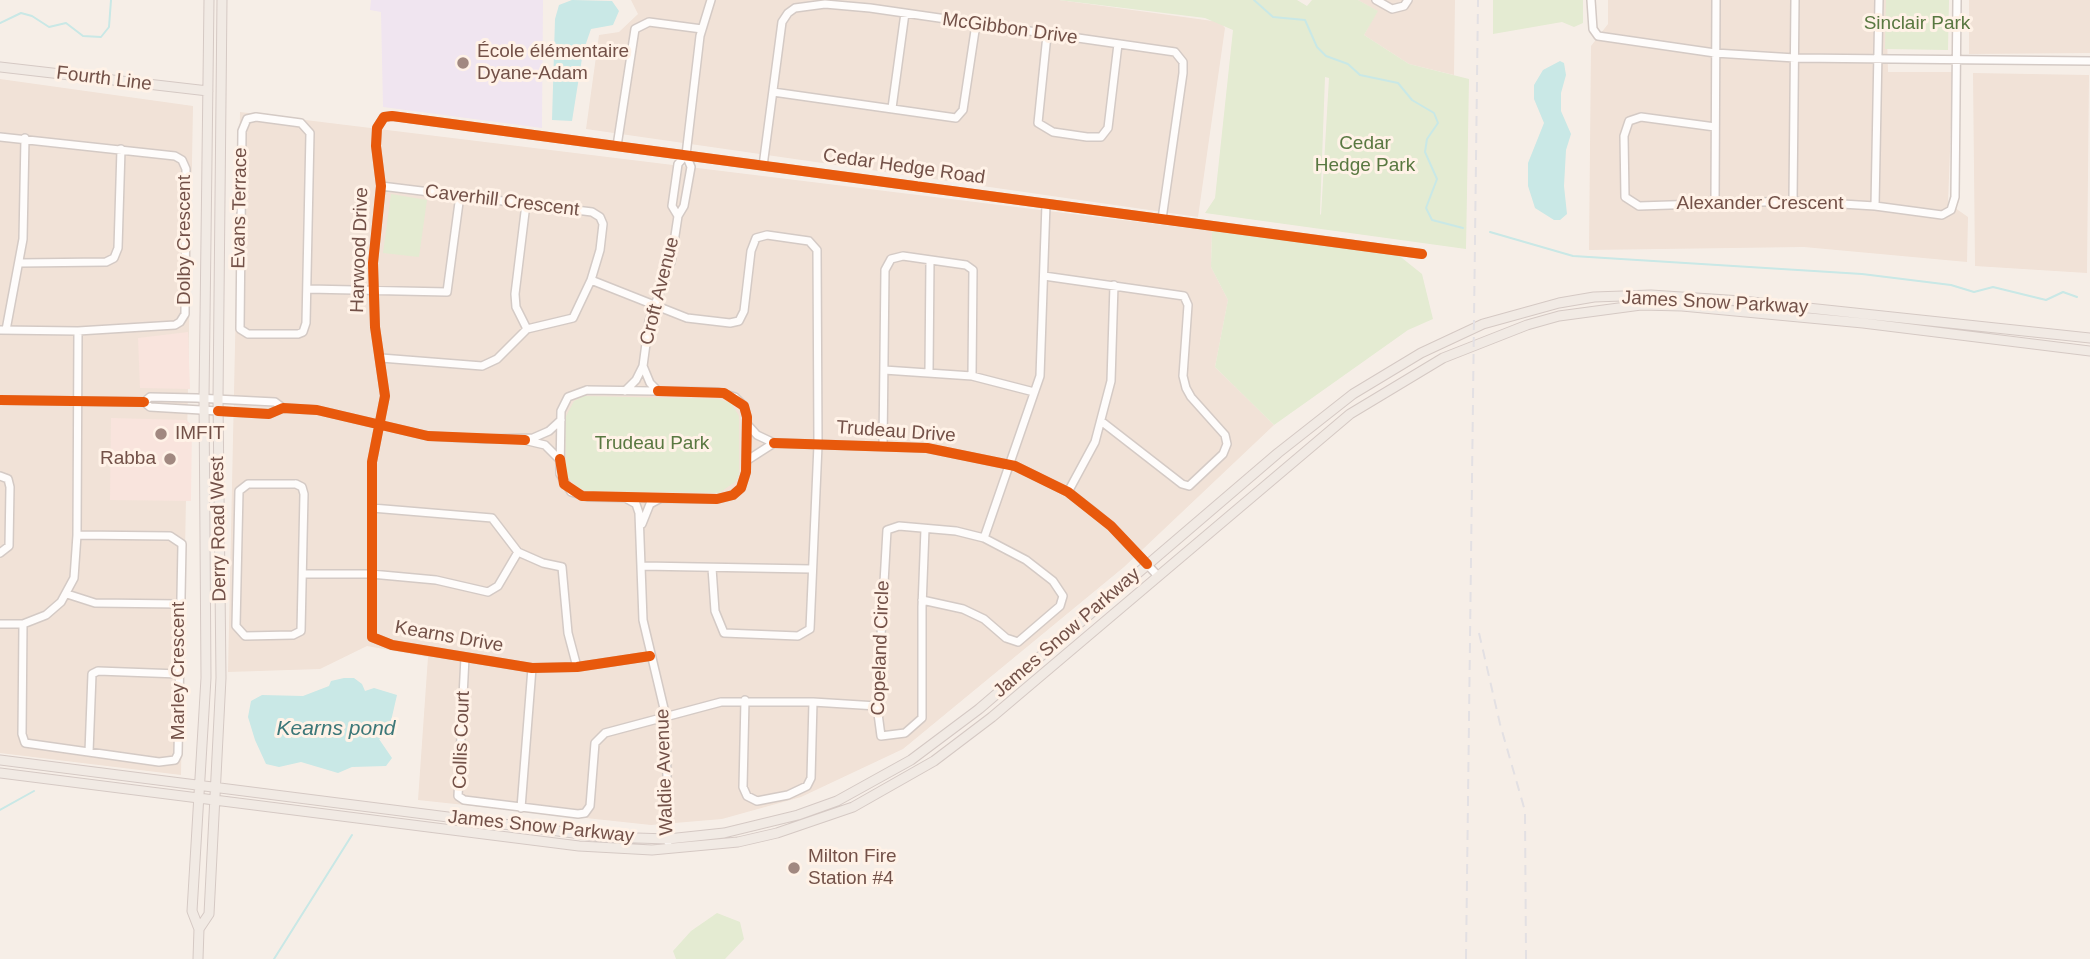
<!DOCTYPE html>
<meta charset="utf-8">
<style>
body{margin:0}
canvas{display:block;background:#f6eee7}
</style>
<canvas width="2090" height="959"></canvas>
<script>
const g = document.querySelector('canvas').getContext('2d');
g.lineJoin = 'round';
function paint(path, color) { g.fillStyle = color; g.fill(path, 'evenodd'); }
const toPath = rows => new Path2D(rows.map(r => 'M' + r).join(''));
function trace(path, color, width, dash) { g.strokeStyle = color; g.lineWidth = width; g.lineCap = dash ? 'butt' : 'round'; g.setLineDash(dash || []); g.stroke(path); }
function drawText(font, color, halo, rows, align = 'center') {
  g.font = font + ' Helvetica,sans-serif'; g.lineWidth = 6; g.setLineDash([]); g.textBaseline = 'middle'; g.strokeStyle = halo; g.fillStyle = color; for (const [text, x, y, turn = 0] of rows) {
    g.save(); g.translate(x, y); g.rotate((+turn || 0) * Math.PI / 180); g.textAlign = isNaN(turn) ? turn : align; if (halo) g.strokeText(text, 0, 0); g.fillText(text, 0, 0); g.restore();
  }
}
paint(toPath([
 [631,0,1059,0,1220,22,1225,28,1198,217,586,129,599,35,619,32,638,14],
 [1358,0,1455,0,1454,75,1409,64,1364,35,1377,11],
 [1608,0,1886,0,1888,72,1953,72,1948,203,1968,217,1967,262,1804,247,1589,250,1591,46,1608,24],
 [1969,0,2090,0,2090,53,1969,54],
 [1973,73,2089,75,2087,273,1975,266],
 [0,79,193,106,181,775,0,753],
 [240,112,1212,231,1211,267,1228,300,1215,367,1274,425,1124,567,903,749,801,797,722,819,651,825,418,800,428,657,367,646,320,669,228,672]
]), '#f1e2d7');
paint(toPath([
 [188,332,190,389,140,388,138,338],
 [111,418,186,420,192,425,191,501,110,500]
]), '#f9e4dd');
paint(toPath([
 [371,0,543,0,542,128,383,107,381,12,370,10]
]), '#f0e5f0');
paint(toPath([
 [1059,0,1297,0,1307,6,1312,0,1358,0,1378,11,1364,35,1409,64,1469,79,1466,249,1205,213,1215,198,1233,30,1205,18],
 [1325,77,1329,78,1321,215,1320,214],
 [1493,0,1583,0,1583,23,1574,27,1562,22,1493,34],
 [1886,0,1949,0,1948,50,1885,49],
 [391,194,427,200,419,257,383,253],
 [1212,231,1397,254,1422,274,1433,319,1408,330,1274,425,1215,367,1228,300,1211,267],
 [584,396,718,399,731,403,739,416,739,475,735,482,719,493,586,491,578,487,566,476,565,418,574,401],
 [717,913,740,922,744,939,725,959,676,959,673,951,691,931]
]), '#e4ebd2');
paint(toPath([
 [572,0,612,1,619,11,613,25,591,29,583,52,572,121,552,120,555,19,559,5],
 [1560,61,1564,63,1566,75,1561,93,1561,111,1571,134,1566,150,1564,186,1567,214,1560,220,1554,220,1535,208,1528,186,1528,163,1544,123,1534,99,1534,85,1543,70],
 [344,678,354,678,362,684,365,691,374,688,397,695,388,734,379,739,392,758,386,766,352,767,338,773,301,762,279,767,266,764,255,740,248,717,251,701,262,695,303,696,329,686,331,681]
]), '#c9e8e6');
trace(toPath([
 [1254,0,1273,17,1305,20,1317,47,1326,56,1348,64,1360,75,1398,83,1412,100,1434,113,1438,123,1427,139,1425,152,1437,179,1426,208,1432,220,1463,228],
 [0,23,21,13,32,16,49,27,66,23,83,36,101,37,109,27,111,0],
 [1490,232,1573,256,1862,274,1951,285,1974,292,1993,287,2046,300,2063,292,2077,297],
 [0,810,34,791],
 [274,959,352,835]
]), '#c9e8e6', 2);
const minor = toPath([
 [1376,0,1392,9,1404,6,1408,0],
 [1591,0,1593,29,1598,36,1715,53,1795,58,2090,61],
 [1047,35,1038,123,1053,132,1087,137,1101,137,1108,128,1118,44],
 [773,92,956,118,963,110,976,24],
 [892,108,905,13],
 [256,117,301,123,310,133,306,323,303,332,298,334,248,334,240,329,242,131,247,119,256,117],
 [1715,127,1641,117,1629,121,1624,136,1625,197,1639,206,1793,201,1875,206,1942,215,1951,210,1955,197,1957,0],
 [0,137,175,156,182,160,186,169,185,314,180,322,175,325,78,331,0,330],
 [617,146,635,29,649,22,702,29],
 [763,166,782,22,788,13,795,8,825,4,870,8,1175,52,1183,62,1183,73,1162,219],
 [381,186,592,212,600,217,603,224,600,250,591,280,573,318,527,329,497,359,482,366,381,358],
 [1793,201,1795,0],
 [1715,203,1716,0],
 [526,204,515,294,516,307,527,329],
 [1875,206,1879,0],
 [678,216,672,206,678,164,686,155],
 [20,263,106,262,114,258,118,248,121,149],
 [1044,276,1184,296,1188,305,1183,376,1186,388,1191,397,1225,435,1227,444,1223,454,1189,486,1182,484,1101,421],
 [591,280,687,318,730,323,739,321,744,311,751,251,756,238,767,235,809,241,817,250,818,445,810,629,798,636,724,633,715,611,712,568],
 [308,289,447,292,460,195],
 [6,330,23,239,25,138],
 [643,366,650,383,658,391],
 [884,370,972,376,1034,392],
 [929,372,930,260],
 [587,390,718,392,735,397,744,406,747,417,746,472,741,488,733,495,717,499,588,497,571,492,560,474,561,411,568,397,587,390],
 [625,391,636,380,643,366,649,321,671,262,678,216,684,206,691,167,686,155,700,36,711,0],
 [0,400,144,402,150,407,269,414,283,408,317,410,428,436,485,439,533,438,549,431,561,420],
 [144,402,150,397,196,398,275,402,283,408],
 [748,425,757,435,774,443,927,448,1015,466,1068,492,1090,509,1111,526,1158,576],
 [528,441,545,445,559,459],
 [883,447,885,270,891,259,903,256,966,265,973,270,972,376],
 [746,461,774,443],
 [0,476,8,479,10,487,9,546,0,553],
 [296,484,302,487,304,494,301,631,293,635,245,636,236,626,239,491,248,484,296,484],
 [1068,492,1095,442,1111,381,1114,285],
 [627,499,636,504,639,513,643,620,666,717,668,842],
 [372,508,492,518,518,552,543,563,562,567,568,633,577,667],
 [642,524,650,504,661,498],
 [984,538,1040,376,1046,204],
 [642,566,811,569],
 [303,574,371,574,436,580,488,592,498,586,518,552],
 [67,594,95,603,179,604],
 [922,600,963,609,984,619,1006,638,1018,642,1060,606,1063,596,1053,581,1026,560,984,538,956,531,899,526,887,530,877,706,881,736,905,733,922,718,922,607,925,529],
 [0,624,23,624,46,615,61,602,74,578,77,535,78,331],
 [23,624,22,734,25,743,159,762,175,760,178,754,182,544,170,536,77,535],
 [650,656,577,667,532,668,392,645,372,637,372,462,385,396,375,327,373,263,381,186,376,146,377,128,384,117,392,116,1422,254],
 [465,657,458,796,464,800,578,814,585,813,590,806,595,743,605,733,721,702,813,702,877,706],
 [745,700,743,787,747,796,757,801,788,795,807,786,811,778,813,702],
 [89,752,92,674,98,671,179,674],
 [521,808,532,668]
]);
const major = toPath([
 [0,67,208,91],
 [0,760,605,837,668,839,724,833,798,815,837,801,911,760,979,709,1278,453,1353,394,1421,353,1483,324,1559,303,1594,297,1651,295,1742,301,2090,338],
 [0,773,579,846,652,850,738,842,777,833,853,807,934,761,992,717,1350,414,1443,358,1527,325,1559,316,1641,305,1682,306,1863,323,2090,351],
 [199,929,209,914,221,678,218,399,222,0],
 [198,959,199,929,192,911,206,678,204,398,209,0]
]);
trace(minor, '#d4cac5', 10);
trace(major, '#d5c9c4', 11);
trace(minor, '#fefcfb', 7);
trace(major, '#f1eae4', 9);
trace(toPath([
 [1479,633,1500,724,1525,811,1526,959],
 [1466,959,1478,0]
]), '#e3e0e3', 2, [10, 7]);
trace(toPath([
 [0,400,144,402],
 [218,411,269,414,283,408,317,410,428,436,525,440],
 [774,443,927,448,1015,466,1068,492,1111,526,1147,564],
 [560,459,564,484,582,496,717,499,733,495,741,488,746,472,747,417,744,406,724,393,658,391],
 [650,656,577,667,532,668,392,645,372,637,372,462,385,396,375,327,373,263,381,186,376,146,377,128,384,117,392,116,1422,254]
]), '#e8590c', 10);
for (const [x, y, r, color] of [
 [463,63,7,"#a18880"],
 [161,434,7,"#a18880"],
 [170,459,7,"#a18880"],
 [794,868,7,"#a18880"]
]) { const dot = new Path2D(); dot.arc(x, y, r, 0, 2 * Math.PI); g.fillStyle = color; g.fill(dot); trace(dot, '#fff2e7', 2.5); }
drawText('19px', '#597841', '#fff2e7', [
 ["Sinclair Park",1917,24],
 ["Cedar",1365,144],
 ["Hedge Park",1365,166],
 ["Trudeau Park",652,444]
]);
drawText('19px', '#735148', '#fff2e7', [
 ["McGibbon Drive",1010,29,8],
 ["Fourth Line",104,79,7],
 ["Cedar Hedge Road",904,167,8],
 ["Caverhill Crescent",502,201,7],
 ["Alexander Crescent",1760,204],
 ["Evans Terrace",240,208,-89],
 ["Dolby Crescent",185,240,-90],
 ["Harwood Drive",360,250,-88],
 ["Croft Avenue",660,291,-76],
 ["James Snow Parkway",1715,303,3],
 ["Trudeau Drive",896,432,4],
 ["Derry Road West",219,529,-91],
 ["James Snow Parkway",1067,633,-41],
 ["Kearns Drive",449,637,10],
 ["Copeland Circle",881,648,-88],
 ["Marley Crescent",179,671,-90],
 ["Collis Court",462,740,-88],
 ["Waldie Avenue",665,772,-92],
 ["James Snow Parkway",541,827,6]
]);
drawText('19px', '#735148', '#fff2e7', [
 ["École élémentaire",477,52],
 ["Dyane-Adam",477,74],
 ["IMFIT",175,434],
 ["Rabba",156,459,"right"],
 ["Milton Fire",808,857],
 ["Station #4",808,879]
], 'left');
drawText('italic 21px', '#3c7778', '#fff2e7', [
 ["Kearns pond",336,729]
]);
</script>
